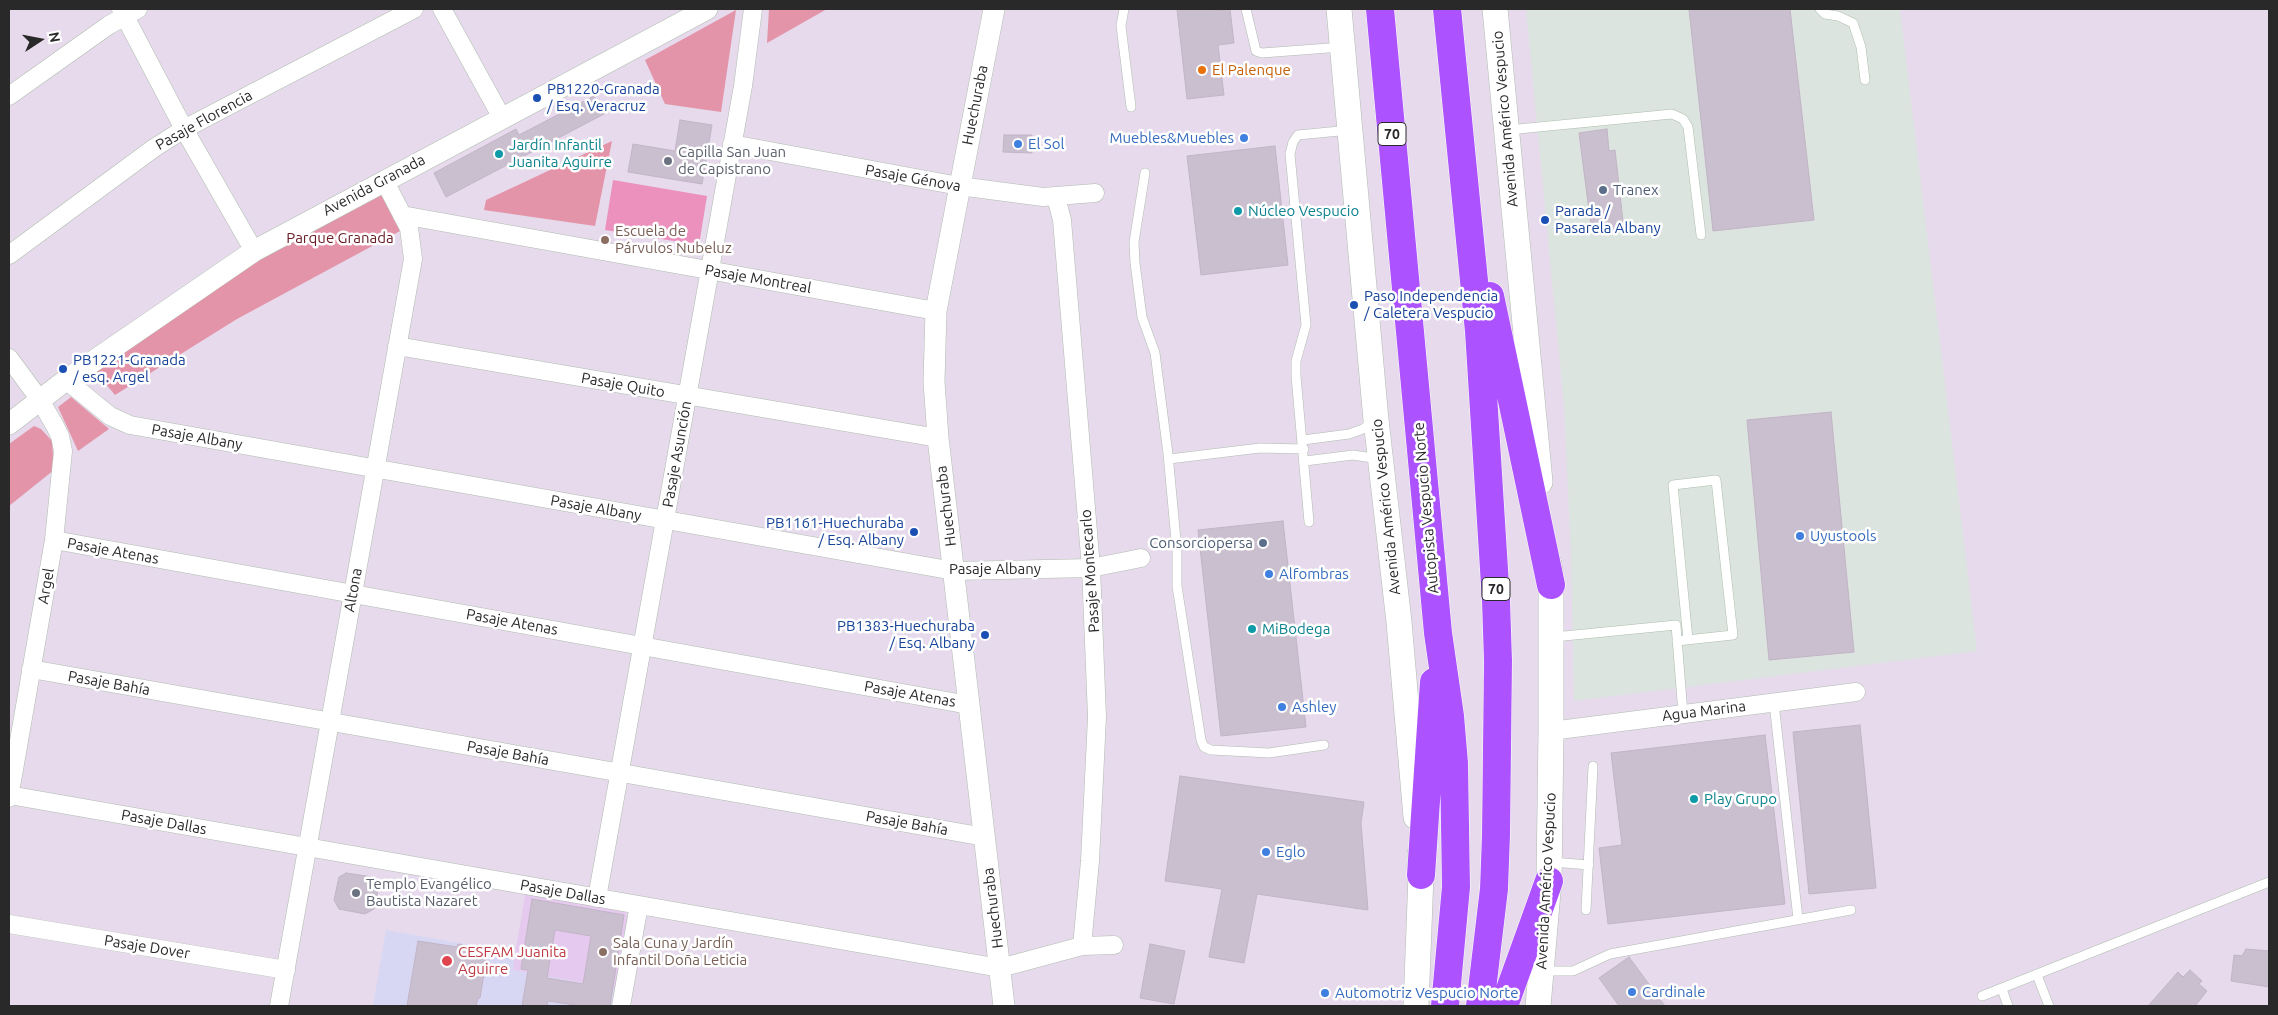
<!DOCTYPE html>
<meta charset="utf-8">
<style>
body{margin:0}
#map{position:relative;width:2278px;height:1015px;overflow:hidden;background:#e6daec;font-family:Ubuntu,sans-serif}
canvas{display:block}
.frame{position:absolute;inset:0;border:10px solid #292929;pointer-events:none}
.north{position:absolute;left:15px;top:15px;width:50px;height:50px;-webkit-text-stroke:4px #fff;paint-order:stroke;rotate:79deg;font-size:14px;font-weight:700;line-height:20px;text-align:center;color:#292929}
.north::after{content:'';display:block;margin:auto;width:18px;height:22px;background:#292929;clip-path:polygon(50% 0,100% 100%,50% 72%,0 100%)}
</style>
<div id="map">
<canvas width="2278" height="1015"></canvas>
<div class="frame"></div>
<div class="north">N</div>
</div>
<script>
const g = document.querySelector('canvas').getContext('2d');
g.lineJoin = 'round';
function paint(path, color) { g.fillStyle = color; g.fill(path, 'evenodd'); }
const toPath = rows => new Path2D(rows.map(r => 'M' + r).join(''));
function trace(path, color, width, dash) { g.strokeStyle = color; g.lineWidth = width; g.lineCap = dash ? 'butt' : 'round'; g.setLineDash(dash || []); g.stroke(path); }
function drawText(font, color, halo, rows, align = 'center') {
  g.font = font + ' Ubuntu,sans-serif'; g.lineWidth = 5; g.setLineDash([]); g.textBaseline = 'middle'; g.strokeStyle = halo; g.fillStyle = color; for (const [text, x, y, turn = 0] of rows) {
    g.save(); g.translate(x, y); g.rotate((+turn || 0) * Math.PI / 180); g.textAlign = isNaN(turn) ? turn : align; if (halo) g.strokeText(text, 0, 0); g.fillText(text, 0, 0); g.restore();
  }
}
paint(toPath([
 [1526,9,1900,9,1977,651,1574,701,1571,555,1564,406]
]), '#dbe4de');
paint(toPath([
 [526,891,623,908,628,917,616,989,512,970]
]), '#e5c9ee');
paint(toPath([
 [386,930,515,953,513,970,616,989,613,1006,373,1006]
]), '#d8d7f3');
paint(toPath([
 [769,9,827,9,767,43],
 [736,10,721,112,665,104,645,60],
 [612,141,595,226,484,210,486,200],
 [379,191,400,231,237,319,115,395,95,371,257,259],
 [71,397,109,429,78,451,58,407],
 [34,426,41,429,52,441,54,470,9,506,9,444]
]), '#e494a8');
paint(toPath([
 [613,180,707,196,699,245,605,230]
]), '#ec90bd');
const building = toPath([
 [1177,9,1214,9,1215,11,1230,9,1234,43,1218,45,1224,95,1187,99,1177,9],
 [1689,9,1790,9,1814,220,1713,231,1689,9],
 [594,96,604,114,446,197,434,173,516,129,519,135,594,96],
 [680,120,712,125,702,184,628,172,633,144,675,151,680,120],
 [1607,129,1609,151,1615,150,1624,230,1592,234,1579,133,1607,129],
 [1004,135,1032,135,1032,153,1003,152,1004,135],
 [1275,146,1288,265,1201,275,1187,156,1275,146],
 [1831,412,1854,652,1769,660,1747,420,1831,412],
 [1283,521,1306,727,1221,736,1198,530,1283,521],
 [1860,725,1876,888,1809,894,1793,732,1860,725],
 [1765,735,1785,904,1608,924,1599,848,1622,845,1611,753,1765,735],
 [1180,776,1364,802,1361,823,1368,910,1257,894,1244,963,1209,957,1222,889,1165,881,1180,776],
 [346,873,373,877,379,886,374,909,365,914,339,909,334,900,339,877,346,873],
 [532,899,624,915,610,1006,582,1006,548,1001,547,1006,522,1006,528,970,521,969,532,899],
 [555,930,591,936,583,984,547,978,555,930],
 [418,941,457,947,458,944,488,949,480,998,478,998,476,1006,407,1006,418,941],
 [1150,944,1185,951,1174,1004,1140,998,1150,944],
 [2246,949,2269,951,2269,987,2231,981,2234,955,2242,956,2246,949],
 [1629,957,1665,1006,1619,1006,1599,978,1629,957],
 [2190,970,2202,981,2199,984,2207,991,2195,1006,2148,1006,2178,972,2183,977,2190,970]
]);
paint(building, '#c9bfce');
trace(building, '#c2b4c7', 1);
const service = toPath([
 [1124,9,1121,26,1131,107],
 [1246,9,1256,51,1262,53,1342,47],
 [1820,9,1825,14,1838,16,1853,23,1861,47,1865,80],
 [1508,130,1672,114,1683,119,1688,127,1701,235],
 [1145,173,1134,242,1135,263,1142,317,1155,353,1168,454,1177,551,1177,586,1201,740,1204,747,1211,750,1269,753,1324,745],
 [1303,440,1349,434,1363,429,1374,421],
 [1169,459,1260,448,1304,449],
 [1305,461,1353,455,1379,459],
 [1309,522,1296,376,1296,361,1306,325,1290,154,1293,142,1298,135,1350,130],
 [1554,637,1676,625,1683,714],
 [1677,641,1733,635,1716,480,1673,485,1688,640],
 [1774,703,1798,919],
 [1552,862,1589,865],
 [1586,910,1593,766],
 [1542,971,1573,971,1610,954,1851,910],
 [2037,975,2049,1006],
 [2002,989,2008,1006],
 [1982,996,2269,882]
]);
const minor = toPath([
 [121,9,184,129,254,251],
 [442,9,502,118],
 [9,96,109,25,138,9],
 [732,144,959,186,1043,197,1095,193],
 [1056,197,1062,220,1091,568,1097,717,1090,861,1082,946],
 [402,215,936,311],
 [9,255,154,148,184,129,414,9],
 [397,346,938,438],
 [9,358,40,400,55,426,60,436,63,451,54,540,9,798],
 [66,380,110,416,130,425,954,571,1091,568,1141,558],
 [54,540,969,705],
 [31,669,985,837],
 [1551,731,1856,692],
 [9,795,1000,968,1082,946,1114,945],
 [597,898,743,86,753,9],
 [9,924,286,970],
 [279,1006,413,259,409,228,384,180],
 [621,1006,639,905]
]);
const tertiary = toPath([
 [994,9,936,311,934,382,938,438,1004,1006],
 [9,424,66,380,254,251,707,9]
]);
const secondary = toPath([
 [1339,9,1376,420,1399,622,1416,817],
 [1495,9,1540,482],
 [1416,1006,1421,875,1420,854],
 [1538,1006,1549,881,1551,731,1551,585,1549,564]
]);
const motorway = toPath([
 [1380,9,1438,633,1450,716,1454,763,1456,887,1445,1006],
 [1447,9,1479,331,1496,601,1498,661,1496,835,1494,889,1480,1006],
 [1490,296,1551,585],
 [1421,875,1434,682],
 [1504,1006,1549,881]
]);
trace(service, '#afbdae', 10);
trace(minor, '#afbdae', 19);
trace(tertiary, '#afbdae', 22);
trace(secondary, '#afbdae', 26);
trace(motorway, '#fff', 29);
trace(service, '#fff', 9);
trace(minor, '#fff', 18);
trace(tertiary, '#fff', 21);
trace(secondary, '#fff', 25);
trace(motorway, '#ac52ff', 28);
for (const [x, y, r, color] of [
 [1202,70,5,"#e8710a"],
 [537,98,5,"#1a4fb4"],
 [1244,138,5,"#3f7fe0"],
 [1018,144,5,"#3f7fe0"],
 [499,154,5,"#0f9aa8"],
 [668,161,5,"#6b7280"],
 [1603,190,5,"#5c6f8a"],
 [1238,211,5,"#0f9aa8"],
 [1545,220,5,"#1a4fb4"],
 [605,240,5,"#8d6e63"],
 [1354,305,5,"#1a4fb4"],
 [63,369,5,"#1a4fb4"],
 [914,532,5,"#1a4fb4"],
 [1800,536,5,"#3f7fe0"],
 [1263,543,5,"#5c6f8a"],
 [1269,574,5,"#3f7fe0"],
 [1252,629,5,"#0f9aa8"],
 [985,635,5,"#1a4fb4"],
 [1282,707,5,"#3f7fe0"],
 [1694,799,5,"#0f9aa8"],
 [1266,852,5,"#3f7fe0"],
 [356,893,5,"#6b7280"],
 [603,952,5,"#8d6e63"],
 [447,961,6,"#e0444e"],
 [1632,992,5,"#3f7fe0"],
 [1325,993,5,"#3f7fe0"]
]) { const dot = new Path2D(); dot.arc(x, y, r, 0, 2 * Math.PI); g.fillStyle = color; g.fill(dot); trace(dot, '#fff', 2); }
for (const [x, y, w] of [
 [1392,134,28],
 [1496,589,28]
]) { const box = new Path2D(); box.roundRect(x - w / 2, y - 11.5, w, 23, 4); g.fillStyle = '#fff'; g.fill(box); trace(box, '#292929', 1); }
drawText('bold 14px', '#292929', null, [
 ["70",1392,134],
 ["70",1496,589]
]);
drawText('15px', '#c56008', '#fff', [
 ["El Palenque",1212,70]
], 'left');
drawText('15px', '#164399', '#fff', [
 ["PB1220-Granada",547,89],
 ["/ Esq. Veracruz",547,106],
 ["Parada /",1555,211],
 ["Pasarela Albany",1555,228],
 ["Paso Independencia",1364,296],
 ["/ Caletera Vespucio",1364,313],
 ["PB1221-Granada",73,360],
 ["/ esq. Argel",73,377],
 ["PB1161-Huechuraba",904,523,"right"],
 ["/ Esq. Albany",904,540,"right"],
 ["PB1383-Huechuraba",975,626,"right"],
 ["/ Esq. Albany",975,643,"right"]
], 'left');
drawText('15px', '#292929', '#fff', [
 ["Huechuraba",975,105,-79],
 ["Avenida Américo Vespucio",1505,119,-95],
 ["Pasaje Florencia",204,120,-29],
 ["Pasaje Génova",913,178,10],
 ["Avenida Granada",374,185,-28],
 ["Pasaje Montreal",758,279,10],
 ["Pasaje Quito",623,385,10],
 ["Pasaje Albany",197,437,10],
 ["Pasaje Asunción",677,454,-80],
 ["Huechuraba",946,506,-97],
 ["Avenida Américo Vespucio",1386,507,-96],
 ["Pasaje Albany",596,508,10],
 ["Autopista Vespucio Norte",1426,508,-95],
 ["Pasaje Atenas",113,551,10],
 ["Pasaje Albany",995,569],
 ["Pasaje Montecarlo",1090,571,-94],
 ["Argel",46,586,-80],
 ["Altona",353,590,-80],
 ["Pasaje Atenas",512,622,10],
 ["Pasaje Bahía",109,683,10],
 ["Pasaje Atenas",910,694,10],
 ["Agua Marina",1704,711,-7],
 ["Pasaje Bahía",508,753,10],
 ["Pasaje Dallas",164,822,10],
 ["Pasaje Bahía",907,823,10],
 ["Avenida Américo Vespucio",1546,881,-87],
 ["Pasaje Dallas",563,892,10],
 ["Huechuraba",993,908,-97],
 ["Pasaje Dover",147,947,9]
]);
drawText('15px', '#366cbe', '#fff', [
 ["Muebles&Muebles",1234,138,"right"],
 ["El Sol",1028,144],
 ["Uyustools",1810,536],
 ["Alfombras",1279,574],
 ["Ashley",1292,707],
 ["Eglo",1276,852],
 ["Cardinale",1642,992],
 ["Automotriz Vespucio Norte",1335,993]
], 'left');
drawText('15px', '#0d838f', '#fff', [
 ["Jardín Infantil",509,145],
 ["Juanita Aguirre",509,162],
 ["Núcleo Vespucio",1248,211],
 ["MiBodega",1262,629],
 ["Play Grupo",1704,799]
], 'left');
drawText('15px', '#5b616d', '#fff', [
 ["Capilla San Juan",678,152],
 ["de Capistrano",678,169],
 ["Templo Evangélico",366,884],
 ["Bautista Nazaret",366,901]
], 'left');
drawText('15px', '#4e5e75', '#fff', [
 ["Tranex",1613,190],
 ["Consorciopersa",1253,543,"right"]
], 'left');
drawText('15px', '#785e54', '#fff', [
 ["Escuela de",615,231],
 ["Párvulos Nubeluz",615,248],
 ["Sala Cuna y Jardín",613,943],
 ["Infantil Doña Leticia",613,960]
], 'left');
drawText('15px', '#671821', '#fff', [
 ["Parque Granada",340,238]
]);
drawText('15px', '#be3a42', '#fff', [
 ["CESFAM Juanita",458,952],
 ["Aguirre",458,969]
], 'left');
</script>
